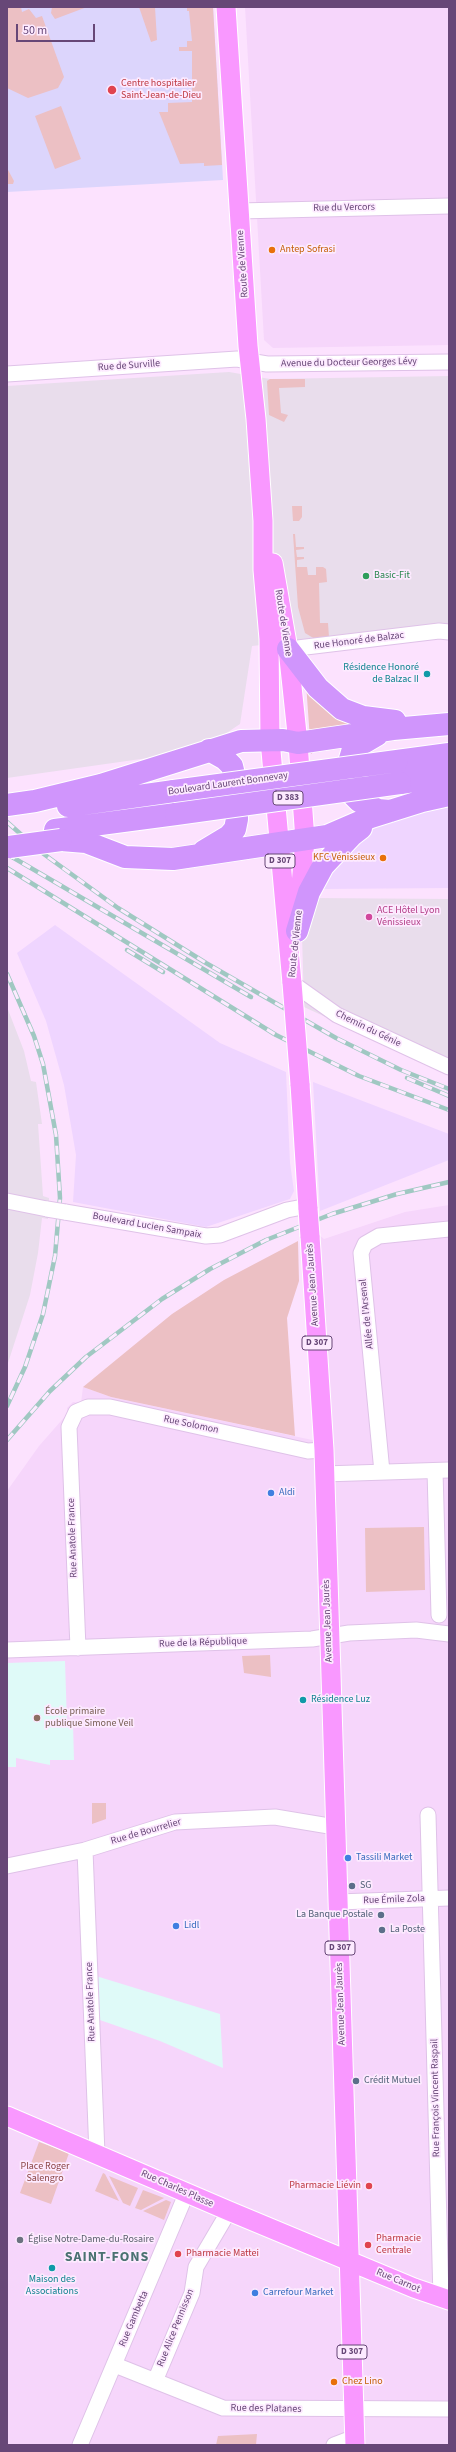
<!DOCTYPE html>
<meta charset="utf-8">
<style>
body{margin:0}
#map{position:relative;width:456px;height:2452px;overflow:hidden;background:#fce2fe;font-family:"Source Sans 3",sans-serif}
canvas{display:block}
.frame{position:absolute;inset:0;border:8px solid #674777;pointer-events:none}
.scale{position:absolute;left:16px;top:24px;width:79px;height:18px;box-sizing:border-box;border:2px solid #674777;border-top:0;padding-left:5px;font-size:12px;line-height:14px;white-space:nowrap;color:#674777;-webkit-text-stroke:3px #fdeaff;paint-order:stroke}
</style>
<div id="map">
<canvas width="456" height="2452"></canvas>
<div class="frame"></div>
<div class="scale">50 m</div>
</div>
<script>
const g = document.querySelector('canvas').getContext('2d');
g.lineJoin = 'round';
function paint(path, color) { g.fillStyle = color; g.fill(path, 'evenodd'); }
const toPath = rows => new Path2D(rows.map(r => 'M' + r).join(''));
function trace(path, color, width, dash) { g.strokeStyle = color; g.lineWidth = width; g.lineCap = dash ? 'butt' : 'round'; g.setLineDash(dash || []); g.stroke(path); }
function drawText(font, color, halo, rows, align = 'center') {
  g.font = font + ' "Source Sans 3",sans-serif'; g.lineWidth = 3.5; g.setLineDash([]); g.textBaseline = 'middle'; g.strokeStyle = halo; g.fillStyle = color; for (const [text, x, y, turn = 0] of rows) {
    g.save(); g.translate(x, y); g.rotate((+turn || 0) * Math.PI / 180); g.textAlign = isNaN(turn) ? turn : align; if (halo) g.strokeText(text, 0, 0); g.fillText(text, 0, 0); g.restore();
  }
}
paint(toPath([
 [245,7,449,7,449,345,273,348,264,340],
 [449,1205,449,2445,7,2445,7,1491,39,1446,68,1413,67,1408,73,1402,81,1403,83,1387,111,1397,331,1444,319,1235,324,1239,405,1212]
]), '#f6d6fb');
paint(toPath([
 [449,805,449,888,323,889,331,871,362,836,373,829,385,823],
 [55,925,220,1043,286,1072,290,1163,294,1191,290,1199,206,1227,73,1202,76,1155,64,1085,46,1021,17,953],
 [313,1082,449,1134,449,1160,320,1211]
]), '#efd5ff');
paint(toPath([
 [229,372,270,379,449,376,449,625,252,646,240,724,225,734,155,757,7,778,7,386],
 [313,898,449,899,449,1074,304,1007,302,935],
 [7,1007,24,1051,31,1081,36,1082,42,1124,38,1124,43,1196,49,1198,48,1219,42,1218,38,1253,30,1295,7,1366]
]), '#e9ddec');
paint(toPath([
 [65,1661,67,1723,73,1723,74,1760,50,1760,50,1765,16,1758,16,1767,7,1767,7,1663],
 [96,1976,220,2014,223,2068,160,2041,97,2019,99,2014]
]), '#dffaf8');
paint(toPath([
 [7,7,213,7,223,180,7,192]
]), '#dcd5fc');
paint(toPath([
 [7,7,21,7,22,12,29,9,36,18,42,16,64,77,58,88,28,98,7,88],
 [52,7,87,7,55,19,51,13],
 [139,7,155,7,157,40,151,42],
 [187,7,213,7,222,165,204,166,204,163,180,164,159,112,168,112,168,103,192,102,192,51,179,51,179,47,187,47,187,41,192,41,189,11,187,11],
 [61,106,81,159,55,169,35,116],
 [7,168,14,181,13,184,7,184],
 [270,379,305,379,305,387,279,388,281,413,288,415,284,422,269,415,267,381],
 [292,506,302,506,302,517,299,521,293,521],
 [293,534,295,534,296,547,304,547,304,549,296,550,297,557,304,557,304,559,297,560,297,567,307,567,308,575,316,575,316,567,323,567,326,569,327,582,319,583,320,623,328,623,329,637,315,639,305,633,298,607],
 [306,683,371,725,329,737,311,754],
 [298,1241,299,1281,287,1318,295,1436,111,1397,83,1387,172,1314,224,1280],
 [424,1527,425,1590,366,1592,365,1528],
 [270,1655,271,1677,244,1673,242,1656],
 [92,1803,106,1803,106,1819,92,1824],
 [39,2142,69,2153,51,2204,20,2193],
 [103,2173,105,2174,119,2201,95,2191],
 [109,2176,138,2188,130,2206,123,2203],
 [143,2190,164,2198,141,2210,135,2208],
 [166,2200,171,2202,164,2220,143,2211],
 [257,2434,256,2445,216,2445,218,2436]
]), '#ecc0c4');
const minor = toPath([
 [239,211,449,206],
 [7,374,237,359,267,364,449,362],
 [281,650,439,631,449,632],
 [292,983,337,1015,449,1067],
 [7,1201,47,1209],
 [65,1212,206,1236,220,1235,287,1210,308,1206],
 [435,1471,439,1615],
 [382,1472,361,1253,365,1244,379,1236,449,1229],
 [324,1474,449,1470],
 [78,1648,69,1427,76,1412,88,1407,110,1407,308,1451,324,1450],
 [7,1650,312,1639,349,1633,416,1630,449,1634],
 [428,1815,441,2298],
 [85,1850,97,2154],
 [7,1866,85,1850,175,1822,275,1817,335,1827],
 [338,1902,449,1898],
 [115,2365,223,2408,449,2409],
 [155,2381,192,2293,196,2267,229,2211],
 [80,2445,187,2192],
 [334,2445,355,2437]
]);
const major = toPath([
 [226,7,248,346,256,419,263,521,263,570,269,639,270,740,292,983],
 [273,563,288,649,298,743,305,840,299,907],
 [300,1084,308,1209],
 [310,1236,324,1450,355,2445],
 [7,2116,229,2211,414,2288,449,2300]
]);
const highway = toPath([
 [288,649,318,688,342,709,363,717,395,721],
 [377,735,353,749,347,769,349,783,353,795,359,801,378,810,390,811],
 [397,761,449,754],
 [400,783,449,776],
 [7,805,35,801,101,785,241,741,283,740,298,743,393,729,449,724],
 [68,806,174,791],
 [55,830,176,814],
 [61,840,86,842,125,857,173,859,327,836,371,817,422,801,449,795],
 [204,851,229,836,235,829,237,819,237,787,232,766,225,759,209,750],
 [297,931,309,892,323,866,352,835,361,828]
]);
trace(minor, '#dfc2e8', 17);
trace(major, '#fff', 21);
trace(highway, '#fff', 24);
trace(minor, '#fff', 15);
trace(major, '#f998ff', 19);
trace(highway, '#d095fc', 22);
const rail = toPath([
 [7,822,41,852,118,908,206,963,336,1038,401,1070,449,1089],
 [7,854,251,997],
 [7,868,276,1035,359,1076,449,1110],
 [127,950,163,972],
 [7,974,34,1036,43,1064,56,1135,60,1198,55,1256,43,1314,25,1367,7,1406],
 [407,1078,449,1096],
 [7,1440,50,1391,86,1357,162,1299,210,1269,266,1240,332,1214,397,1194,449,1182]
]);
trace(rail, '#a0c8c2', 4.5);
trace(rail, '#fdeaff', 3, [9]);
const minorBridge = toPath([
 [47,1209,65,1212]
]);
const majorBridge = toPath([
 [292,983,300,1084],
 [308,1209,310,1236]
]);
const highwayBridge = toPath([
 [174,791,397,761],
 [176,814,400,783],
 [9,847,61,840]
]);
trace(minorBridge, '#dfc2e8', 17, []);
trace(majorBridge, '#fff', 21, []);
trace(highwayBridge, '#fff', 24, []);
trace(minorBridge, '#fff', 15);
trace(majorBridge, '#f998ff', 19);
trace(highwayBridge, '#d095fc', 22);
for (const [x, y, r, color] of [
 [112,90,5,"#e0444e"],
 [272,250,4,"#e8710a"],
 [366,576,4,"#2e9e5b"],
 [427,674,4,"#0f9aa8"],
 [383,858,4,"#e8710a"],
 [369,917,4,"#d1479c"],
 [271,1493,4,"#3f7fe0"],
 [303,1700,4,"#0f9aa8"],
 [37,1718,4,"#8d6e63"],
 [348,1858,4,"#3f7fe0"],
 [352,1886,4,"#5c6f8a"],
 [381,1915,4,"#5c6f8a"],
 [176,1926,4,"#3f7fe0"],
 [382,1930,4,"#5c6f8a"],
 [356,2081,4,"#5c6f8a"],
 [369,2186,4,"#e0444e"],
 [20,2240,4,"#6b7280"],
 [368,2245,4,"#e0444e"],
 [178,2254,4,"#e0444e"],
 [52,2268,4,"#0f9aa8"],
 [255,2293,4,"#3f7fe0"],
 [334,2382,4,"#e8710a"]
]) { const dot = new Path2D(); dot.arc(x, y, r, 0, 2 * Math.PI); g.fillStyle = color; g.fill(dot); trace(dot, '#fdeaff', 1.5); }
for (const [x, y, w] of [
 [288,798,30],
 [280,861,30],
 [317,1343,30],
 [340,1948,30],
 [352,2352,30]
]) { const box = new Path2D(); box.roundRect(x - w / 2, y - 7, w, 14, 3); g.fillStyle = '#fdeaff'; g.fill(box); trace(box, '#674777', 1); }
drawText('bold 9px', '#674777', null, [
 ["D 383",288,798],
 ["D 307",280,861],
 ["D 307",317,1343],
 ["D 307",340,1948],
 ["D 307",352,2352]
]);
drawText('10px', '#be3a42', '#fdeaff', [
 ["Centre hospitalier",121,84],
 ["Saint-Jean-de-Dieu",121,96],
 ["Pharmacie Liévin",361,2186,"right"],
 ["Pharmacie",376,2239],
 ["Centrale",376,2251],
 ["Pharmacie Mattei",186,2254]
], 'left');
drawText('10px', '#674777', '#fdeaff', [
 ["Rue du Vercors",344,208,-1],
 ["Route de Vienne",243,264,-94],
 ["Avenue du Docteur Georges Lévy",349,363,-1],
 ["Rue de Surville",129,366,-4],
 ["Route de Vienne",283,623,81],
 ["Rue Honoré de Balzac",359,641,-7],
 ["Boulevard Laurent Bonnevay",228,784,-8],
 ["Route de Vienne",296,944,-84],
 ["Chemin du Génie",368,1029,26],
 ["Boulevard Lucien Sampaix",147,1226,10],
 ["Avenue Jean Jaurès",313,1285,-94],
 ["Allée de l'Arsenal",367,1314,-96],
 ["Rue Solomon",191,1425,12],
 ["Rue Anatole France",73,1538,-92],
 ["Avenue Jean Jaurès",328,1621,-92],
 ["Rue de la République",203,1643,-2],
 ["Rue de Bourrelier",146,1832,-16],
 ["Rue Émile Zola",394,1900,-2],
 ["Rue Anatole France",91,2002,-92],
 ["Avenue Jean Jaurès",341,2004,-92],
 ["Rue François Vincent Raspail",436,2098,-91],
 ["Rue Charles Plasse",177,2189,24],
 ["Rue Carnot",398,2281,23],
 ["Rue Gambetta",134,2319,-67],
 ["Rue Alice Pennisson",176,2328,-68],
 ["Rue des Platanes",266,2409,1]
]);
drawText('10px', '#c56008', '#fdeaff', [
 ["Antep Sofrasi",280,250],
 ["KFC Vénissieux",375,858,"right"],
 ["Chez Lino",342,2382]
], 'left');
drawText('10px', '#27864d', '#fdeaff', [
 ["Basic-Fit",374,576]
], 'left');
drawText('10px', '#0d838f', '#fdeaff', [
 ["Résidence Honoré",419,668],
 ["de Balzac II",419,680],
 ["Résidence Luz",311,1700,"left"],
 ["Maison des",52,2280,"center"],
 ["Associations",52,2292,"center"]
], 'right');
drawText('10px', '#b23c85', '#fdeaff', [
 ["ACE Hôtel Lyon",377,911],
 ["Vénissieux",377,923]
], 'left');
drawText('10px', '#366cbe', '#fdeaff', [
 ["Aldi",279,1493],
 ["Tassili Market",356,1858],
 ["Lidl",184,1926],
 ["Carrefour Market",263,2293]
], 'left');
drawText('10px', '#785e54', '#fdeaff', [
 ["École primaire",45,1712],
 ["publique Simone Veil",45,1724]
], 'left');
drawText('10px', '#4e5e75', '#fdeaff', [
 ["SG",360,1886],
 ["La Banque Postale",373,1915,"right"],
 ["La Poste",390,1930],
 ["Crédit Mutuel",364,2081]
], 'left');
drawText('10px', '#8a4443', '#fdeaff', [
 ["Place Roger",45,2167],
 ["Salengro",45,2179]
]);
drawText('10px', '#5b616d', '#fdeaff', [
 ["Église Notre-Dame-du-Rosaire",28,2240]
], 'left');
g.letterSpacing = '1px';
drawText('bold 14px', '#4a7271', '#fdeaff', [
 ["SAINT-FONS",107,2258]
]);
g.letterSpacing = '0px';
</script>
